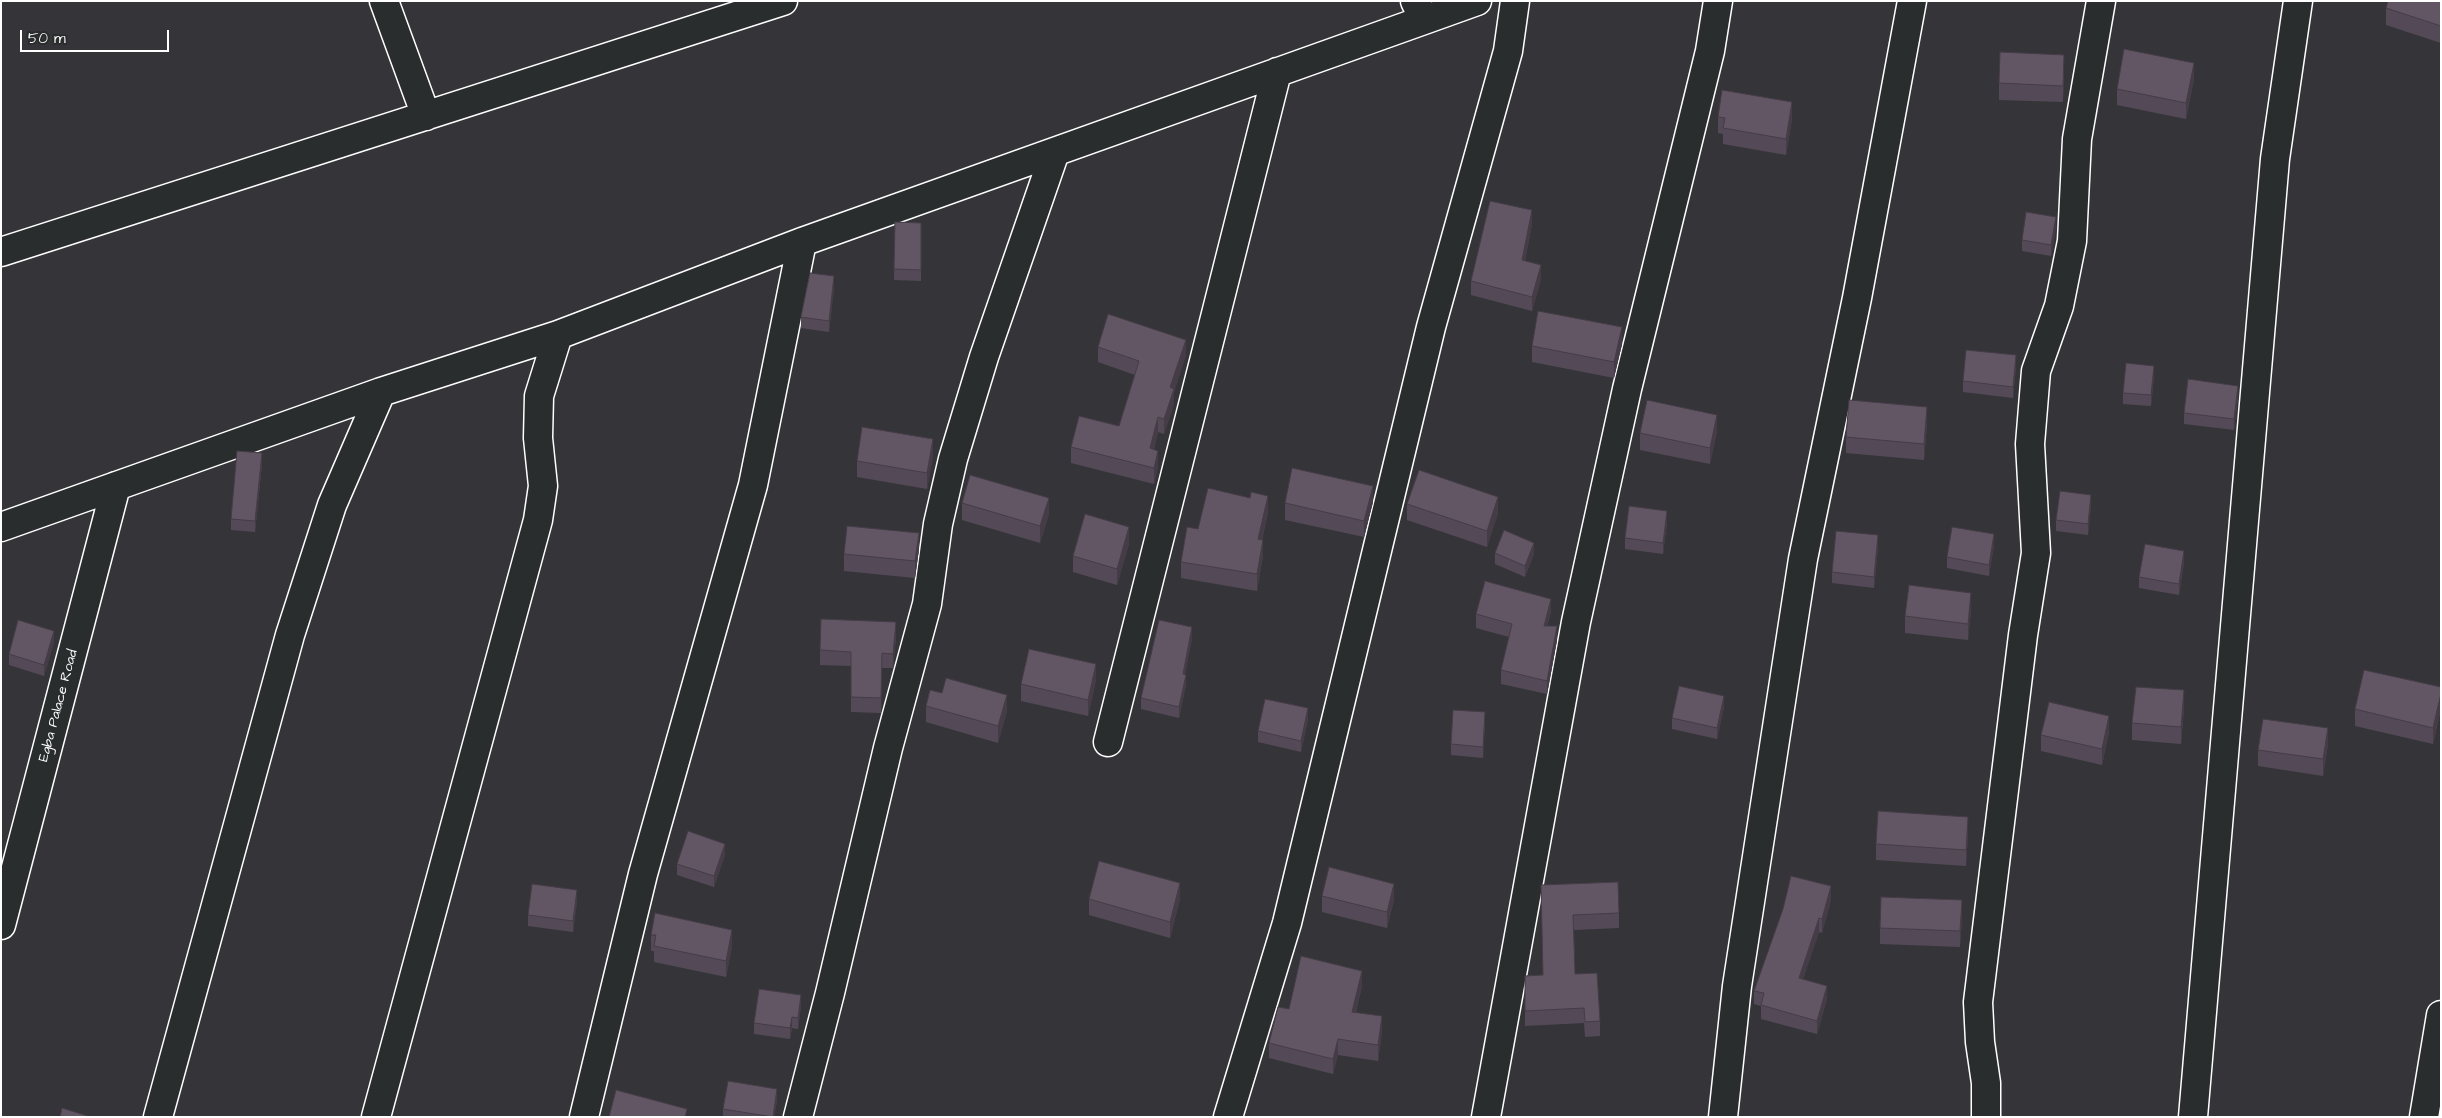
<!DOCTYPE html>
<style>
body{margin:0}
#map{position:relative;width:2442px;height:1118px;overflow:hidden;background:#353539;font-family:"Architects Daughter",sans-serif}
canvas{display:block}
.frame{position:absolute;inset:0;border:2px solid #fff;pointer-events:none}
.scale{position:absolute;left:20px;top:30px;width:149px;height:22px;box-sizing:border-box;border:2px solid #fff;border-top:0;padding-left:6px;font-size:15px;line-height:18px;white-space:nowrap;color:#fff;-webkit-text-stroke:4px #2a2d2e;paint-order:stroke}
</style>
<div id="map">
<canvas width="2442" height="1118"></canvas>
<div class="frame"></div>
<div class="scale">50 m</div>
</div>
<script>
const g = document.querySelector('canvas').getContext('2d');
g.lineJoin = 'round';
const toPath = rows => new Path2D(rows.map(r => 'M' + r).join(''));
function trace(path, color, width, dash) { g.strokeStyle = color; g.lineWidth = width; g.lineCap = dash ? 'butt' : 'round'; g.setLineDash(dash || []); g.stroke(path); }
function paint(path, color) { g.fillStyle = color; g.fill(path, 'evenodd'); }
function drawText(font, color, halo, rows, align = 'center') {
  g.font = font + ' "Architects Daughter",sans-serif'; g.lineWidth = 4; g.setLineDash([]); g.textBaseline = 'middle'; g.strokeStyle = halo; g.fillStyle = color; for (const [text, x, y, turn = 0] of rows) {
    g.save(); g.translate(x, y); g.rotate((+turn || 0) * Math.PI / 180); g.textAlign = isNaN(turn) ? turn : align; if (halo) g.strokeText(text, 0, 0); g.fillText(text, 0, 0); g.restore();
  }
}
const minor = toPath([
 [384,1,426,116],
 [1415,1,1424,20,1477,1],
 [1,252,783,1],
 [1,527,381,392,558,335,802,242,1424,20],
 [1108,742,1277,72],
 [1,925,116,486],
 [158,1117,290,635,332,505,381,392],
 [376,1117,538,520,543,486,538,438,539,396,558,335],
 [584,1117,643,874,753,485,802,242],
 [798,1117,830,993,888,748,927,604,938,524,953,459,984,357,1055,152],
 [1228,1117,1287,923,1431,327,1508,51,1515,1],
 [1486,1117,1576,622,1627,389,1710,51,1718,1],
 [1723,1117,1737,986,1803,559,1857,298,1912,1],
 [1986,1117,1986,1083,1980,1042,1978,1002,2023,635,2036,553,2030,444,2036,371,2059,306,2072,241,2077,139,2101,1],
 [2193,1117,2275,159,2298,1],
 [2424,1117,2441,1015]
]);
trace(minor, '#fff', 31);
trace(minor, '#2a2d2e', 28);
paint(toPath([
 [2441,1,2441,43,2386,25,2386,8],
 [2064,71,2063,102,1999,100,1999,83],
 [2194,79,2186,119,2117,105,2117,89],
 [1718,117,1792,119,1786,155,1723,144,1723,134,1718,133],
 [895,222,921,223,921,281,894,280],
 [1532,224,1525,261,1541,279,1532,311,1471,295,1471,281],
 [2056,228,2051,256,2022,251,2022,240],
 [834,287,829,332,801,328,801,317],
 [1622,344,1614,378,1532,362,1532,346],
 [1098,347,1186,355,1174,392,1174,404,1164,434,1158,432,1154,449,1158,466,1154,484,1071,463,1071,447,1119,426,1135,375,1098,362],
 [2016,366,2013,398,1963,392,1963,381],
 [2154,377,2151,406,2123,404,2123,393],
 [2238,397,2234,430,2184,424,2184,413],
 [1927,423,1924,460,1846,453,1846,437],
 [1717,431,1710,464,1640,450,1640,433],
 [933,456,927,489,857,477,857,461],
 [262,464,255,532,231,530,231,519],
 [1373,502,1364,537,1285,520,1285,503],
 [962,503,1049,514,1040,543,962,520],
 [1407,504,1498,513,1487,547,1407,520],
 [2091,506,2088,535,2056,531,2056,520],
 [1268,512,1262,540,1263,556,1257,591,1181,578,1181,562],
 [1667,522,1663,554,1625,549,1625,538],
 [1129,544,1117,585,1073,572,1073,556],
 [1994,545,1989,576,1947,568,1947,557],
 [1878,546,1874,588,1832,583,1832,572],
 [919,549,915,578,844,571,844,554],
 [1495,553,1534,554,1525,577,1495,564],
 [2184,562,2179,595,2139,588,2139,577],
 [1971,609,1968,640,1905,633,1905,616],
 [1551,612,1547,626,1557,640,1547,694,1501,684,1501,670,1509,637,1476,628,1476,614],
 [896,637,893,668,882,668,881,713,851,712,851,666,820,665,820,650],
 [1192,638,1185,674,1186,685,1179,718,1141,709,1141,698],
 [54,642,44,676,9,665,9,654],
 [1096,680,1088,716,1021,701,1021,684],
 [2441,687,2441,709,2433,744,2355,726,2355,709],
 [926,706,1007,711,998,743,926,722],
 [1724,707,1717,739,1672,729,1672,718],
 [2184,707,2181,744,2132,740,2132,723],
 [1308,719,1301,752,1258,742,1258,731],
 [1485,723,1483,758,1451,755,1451,744],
 [2109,732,2102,765,2041,751,2041,735],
 [2328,744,2323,776,2258,766,2258,750],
 [1968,833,1966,866,1876,860,1876,844],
 [725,855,714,887,677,875,677,864],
 [1541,885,1619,913,1619,928,1574,930,1575,974,1600,1021,1600,1036,1585,1037,1584,1023,1525,1026,1525,976,1543,975],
 [1322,896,1394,900,1387,928,1322,912],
 [1089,899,1180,899,1170,938,1089,915],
 [1831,900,1822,933,1819,932,1803,979,1827,999,1817,1034,1761,1019,1761,1006,1754,1004,1754,991],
 [577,901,573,932,528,926,528,915],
 [1962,917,1960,947,1880,944,1880,928],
 [651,935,732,946,726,977,654,962,654,951,651,951],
 [1362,986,1356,1012,1382,1031,1378,1061,1338,1055,1333,1074,1269,1058,1269,1043,1289,1009],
 [801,1006,798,1029,792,1028,790,1039,754,1034,754,1023],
 [777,1100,774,1117,723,1117,723,1109]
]), '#544a57');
paint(toPath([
 [2064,55,2064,71,2063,102,2063,86],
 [2194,63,2194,79,2186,119,2186,103],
 [1792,102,1792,119,1786,155,1786,139],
 [1532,210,1532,224,1522,275,1522,260],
 [2056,217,2056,228,2051,256,2051,245],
 [1541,265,1541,279,1532,311,1532,297],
 [834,276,834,287,829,332,829,321],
 [1622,327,1622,344,1614,378,1614,362],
 [1186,340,1186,355,1174,392,1174,404,1164,434,1164,419,1170,387],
 [2016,355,2016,366,2013,398,2013,387],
 [2154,366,2154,377,2151,406,2151,395],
 [2238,386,2238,397,2234,430,2234,419],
 [1927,407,1927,423,1924,460,1924,444],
 [1717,415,1717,431,1710,464,1710,448],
 [1158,417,1158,432,1150,464,1150,448],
 [933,439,933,456,927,489,927,473],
 [1158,451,1158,466,1154,484,1154,468],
 [262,453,262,464,255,532,255,521],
 [1373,486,1373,502,1364,537,1364,521],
 [2091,495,2091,506,2088,535,2088,524],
 [1268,496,1268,512,1258,555,1258,539],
 [1498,497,1498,513,1487,547,1487,531],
 [1049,498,1049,514,1040,543,1040,526],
 [1667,511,1667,522,1663,554,1663,543],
 [1129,527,1129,544,1117,585,1117,569],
 [919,533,919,549,915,578,915,561],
 [1994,534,1994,545,1989,576,1989,565],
 [1878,535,1878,546,1874,588,1874,577],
 [1263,540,1263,556,1257,591,1257,574],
 [1534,543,1534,554,1525,577,1525,566],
 [2184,551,2184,562,2179,595,2179,584],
 [1971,593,1971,609,1968,640,1968,624],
 [1551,599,1551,612,1544,640,1544,626],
 [896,622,896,637,893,668,893,654],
 [1557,626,1557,640,1547,694,1547,681],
 [1192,627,1192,638,1183,685,1183,674],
 [54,631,54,642,44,676,44,665],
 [1096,664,1096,680,1088,716,1088,700],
 [1186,675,1186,685,1179,718,1179,707],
 [2184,690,2184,707,2181,744,2181,727],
 [2441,693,2441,709,2433,744,2433,728],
 [1007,695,1007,711,998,743,998,726],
 [1724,696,1724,707,1717,739,1717,728],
 [1308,708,1308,719,1301,752,1301,741],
 [1485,712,1485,723,1483,758,1483,747],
 [2109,716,2109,732,2102,765,2102,749],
 [2328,728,2328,744,2323,776,2323,759],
 [1968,817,1968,833,1966,866,1966,850],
 [725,844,725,855,714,887,714,876],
 [1180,883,1180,899,1170,938,1170,922],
 [1394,884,1394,900,1387,928,1387,912],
 [1831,886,1831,900,1822,933,1822,919],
 [577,890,577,901,573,932,573,921],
 [1962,900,1962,917,1960,947,1960,931],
 [1819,918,1819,932,1799,991,1799,978],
 [732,930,732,946,726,977,726,961],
 [1362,971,1362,986,1352,1027,1352,1012],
 [1827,986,1827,999,1817,1034,1817,1021],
 [801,995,801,1006,798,1029,798,1018],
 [1382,1016,1382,1031,1378,1061,1378,1045],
 [792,1017,792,1028,790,1039,790,1028],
 [1338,1039,1338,1055,1333,1074,1333,1059],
 [777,1089,777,1100,774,1117,773,1117]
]), '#453c47');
const building = toPath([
 [2388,1,2441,1,2441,26,2386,8,2388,1],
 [2124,49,2194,63,2186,103,2117,89,2124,49],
 [2000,52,2064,55,2063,86,1999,83,2000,52],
 [1722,90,1792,102,1786,139,1723,128,1725,118,1718,117,1722,90],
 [1490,201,1532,210,1522,260,1541,265,1532,297,1471,281,1490,201],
 [2026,212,2056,217,2051,245,2022,240,2026,212],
 [895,222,921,223,921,270,894,269,895,222],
 [810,273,834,276,829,321,801,317,810,273],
 [1538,311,1622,327,1614,362,1532,346,1538,311],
 [1108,314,1186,340,1170,387,1174,389,1164,419,1158,417,1150,448,1158,451,1154,468,1071,447,1079,416,1119,426,1139,361,1098,347,1108,314],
 [1966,350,2016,355,2013,387,1963,381,1966,350],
 [2126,363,2154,366,2151,395,2123,393,2126,363],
 [2188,379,2238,386,2234,419,2184,413,2188,379],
 [1647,400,1717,415,1710,448,1640,433,1647,400],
 [1849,400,1927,407,1924,444,1846,437,1849,400],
 [862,427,933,439,927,473,857,461,862,427],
 [237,451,262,453,255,521,231,519,237,451],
 [1292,468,1373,486,1364,521,1285,503,1292,468],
 [1419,470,1498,497,1487,531,1407,504,1419,470],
 [970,475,1049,498,1040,526,962,503,970,475],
 [1208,488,1250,498,1251,492,1268,496,1258,539,1263,540,1257,574,1181,562,1187,527,1198,529,1208,488],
 [2060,491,2091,495,2088,524,2056,520,2060,491],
 [1629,506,1667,511,1663,543,1625,538,1629,506],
 [1085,514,1129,527,1117,569,1073,556,1085,514],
 [847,526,919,533,915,561,844,554,847,526],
 [1952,527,1994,534,1989,565,1947,557,1952,527],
 [1504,530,1534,543,1525,566,1495,553,1504,530],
 [1836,531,1878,535,1874,577,1832,572,1836,531],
 [2145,544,2184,551,2179,584,2139,577,2145,544],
 [1485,581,1551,599,1544,626,1557,626,1547,681,1501,670,1512,624,1476,614,1485,581],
 [1909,585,1971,593,1968,624,1905,616,1909,585],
 [821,619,896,622,893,654,882,653,881,698,851,697,851,652,820,650,821,619],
 [18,620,54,631,44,665,9,654,18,620],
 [1159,620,1192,627,1183,674,1186,675,1179,707,1141,698,1159,620],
 [1029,649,1096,664,1088,700,1021,684,1029,649],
 [2364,670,2441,687,2441,693,2433,728,2355,709,2364,670],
 [946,678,1007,695,998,726,926,706,930,690,942,693,946,678],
 [1679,686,1724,696,1717,728,1672,718,1679,686],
 [2136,687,2184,690,2181,727,2132,723,2136,687],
 [1265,699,1308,708,1301,741,1258,731,1265,699],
 [2049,702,2109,716,2102,749,2041,735,2049,702],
 [1453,710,1485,712,1483,747,1451,744,1453,710],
 [2263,719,2328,728,2323,759,2258,750,2263,719],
 [1878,811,1968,817,1966,850,1876,844,1878,811],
 [688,831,725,844,714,876,677,864,688,831],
 [1099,861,1180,883,1170,922,1089,899,1099,861],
 [1329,867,1394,884,1387,912,1322,896,1329,867],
 [1791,876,1831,886,1822,919,1819,918,1799,978,1827,986,1817,1021,1761,1005,1764,993,1754,991,1783,909,1791,876],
 [1618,882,1619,913,1573,915,1575,974,1597,973,1600,1021,1585,1022,1584,1008,1525,1011,1525,976,1543,975,1541,885,1618,882],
 [532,884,577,890,573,921,528,915,532,884],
 [1881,897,1962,900,1960,931,1880,928,1881,897],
 [655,913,732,930,726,961,654,946,656,935,651,935,655,913],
 [1301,956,1362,971,1352,1012,1382,1016,1378,1045,1338,1039,1333,1059,1269,1043,1278,1007,1289,1009,1301,956],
 [759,989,801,995,798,1018,792,1017,790,1028,754,1023,759,989],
 [728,1081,777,1089,773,1117,723,1109,728,1081],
 [616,1090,687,1109,685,1117,609,1117,616,1090],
 [62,1108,91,1117,60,1117,62,1108]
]);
paint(building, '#625665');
trace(building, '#453c47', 1);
drawText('14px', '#fff', '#2a2d2e', [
 ["Egba Palace Road",59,706,-75]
]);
</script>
